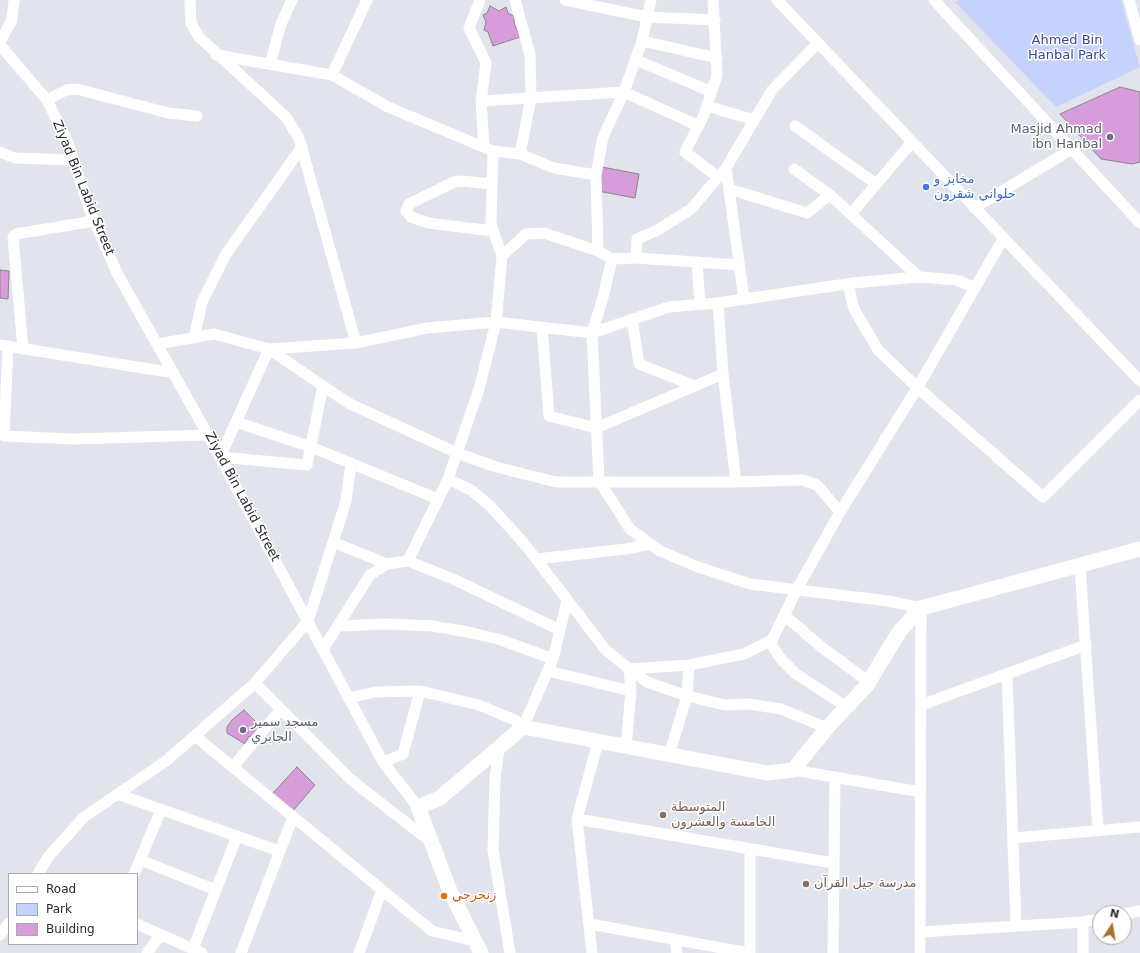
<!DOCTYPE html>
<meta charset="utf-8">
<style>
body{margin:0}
#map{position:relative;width:1140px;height:953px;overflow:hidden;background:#e1e4ed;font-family:"DejaVu Sans",sans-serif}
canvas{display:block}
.legend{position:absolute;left:8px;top:873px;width:130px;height:72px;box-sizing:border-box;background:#fff;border:1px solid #a9aaab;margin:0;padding:5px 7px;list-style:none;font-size:12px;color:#282a2d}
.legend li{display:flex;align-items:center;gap:8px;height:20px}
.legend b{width:20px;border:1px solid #a9aaab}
.north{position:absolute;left:1092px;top:905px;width:40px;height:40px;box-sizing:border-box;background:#fff;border:1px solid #a9aaab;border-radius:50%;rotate:12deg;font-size:11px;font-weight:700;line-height:16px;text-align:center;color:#282a2d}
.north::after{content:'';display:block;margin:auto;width:14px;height:18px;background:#a7722c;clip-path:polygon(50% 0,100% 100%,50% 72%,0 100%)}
</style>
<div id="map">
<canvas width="1140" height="953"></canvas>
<ul class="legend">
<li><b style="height:5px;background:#fff"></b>Road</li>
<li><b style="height:11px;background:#c5d2fc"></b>Park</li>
<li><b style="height:11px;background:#d79cda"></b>Building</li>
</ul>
<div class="north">N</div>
</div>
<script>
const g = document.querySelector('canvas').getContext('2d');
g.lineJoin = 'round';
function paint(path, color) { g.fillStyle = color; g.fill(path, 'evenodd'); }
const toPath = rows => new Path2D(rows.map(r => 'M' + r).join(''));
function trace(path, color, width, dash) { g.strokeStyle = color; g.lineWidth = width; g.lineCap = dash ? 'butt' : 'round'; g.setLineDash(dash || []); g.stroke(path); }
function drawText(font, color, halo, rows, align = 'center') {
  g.font = font + ' "DejaVu Sans",Vazirmatn,sans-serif'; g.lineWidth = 3; g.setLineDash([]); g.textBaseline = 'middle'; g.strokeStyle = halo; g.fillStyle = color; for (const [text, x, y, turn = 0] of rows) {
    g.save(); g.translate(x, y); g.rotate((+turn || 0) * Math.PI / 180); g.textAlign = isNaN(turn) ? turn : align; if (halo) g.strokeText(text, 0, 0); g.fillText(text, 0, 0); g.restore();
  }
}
paint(toPath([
 [960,0,1121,0,1140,67,1056,107,955,2]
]), '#c5d2fc');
const building = toPath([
 [490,6,499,11,506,7,508,13,515,17,514,23,520,37,493,46,488,32,484,30,486,22,483,15,487,13,490,6],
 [1120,87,1140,92,1140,162,1132,164,1101,159,1060,114,1120,87],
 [602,167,639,174,635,198,598,191,602,167],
 [0,270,9,271,8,299,0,298,0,270],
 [244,710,261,727,252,738,249,736,245,744,227,733,227,727,232,720,244,710],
 [297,767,315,785,292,812,272,794,297,767]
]);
paint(building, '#d79cda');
trace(building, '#8c858c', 1);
trace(toPath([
 [190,0,191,23,199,37,286,117,299,138,356,343],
 [480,0,469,28,486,63,481,101,484,147],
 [515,0,530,55,531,98,520,154],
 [565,0,647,17,715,20],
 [651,0,642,41,624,92,603,137,596,175,598,251,612,259,602,301,592,333,599,481,630,529,660,551,698,567,750,584,888,601,921,608,920,953],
 [713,0,717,75,704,115,685,152,718,177],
 [777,0,1140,381],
 [934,0,1140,223],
 [1129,0,1140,40],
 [642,41,717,58],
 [0,42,12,20,14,0],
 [0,45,47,100,68,143,90,211,117,273,208,435,383,762,418,807],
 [216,55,332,75,388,107,493,151,520,154,554,168,596,175],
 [636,60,712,92],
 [270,64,281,24,292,0],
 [332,75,367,0],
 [47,100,66,90,77,89,168,113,197,116],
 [481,101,624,92,699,126],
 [707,106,754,120],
 [795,126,876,184],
 [0,152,15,158,74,160],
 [726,168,744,299],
 [794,169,830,195],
 [492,184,461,181,454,182,409,204,406,211,411,217,428,223,493,231],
 [729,189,807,213,830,195,919,277],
 [974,208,1072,149],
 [851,214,912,142],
 [502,256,526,234,544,233,598,251],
 [636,258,739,265],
 [612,259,636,258,637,239,658,230,691,209,726,168,772,90,818,43],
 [697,262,700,304],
 [848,284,854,309,878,350,917,387,1043,497,1140,400],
 [718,303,723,374,736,482],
 [632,319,639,364,695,386],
 [542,327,549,416,596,428,723,374],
 [194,338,202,302,226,254,302,147],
 [158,344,214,334,269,349,356,343,427,328,496,322,592,333,669,307,718,303,853,283,919,277,956,280,974,287],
 [0,345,174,373],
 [8,346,4,436,73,439,208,435],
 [23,349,13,237,16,234,94,221],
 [323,386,307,465,220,457,269,349,323,386,350,404,457,453,496,467,556,482,736,482,803,480,817,485,840,512],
 [236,422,311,447,438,499],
 [448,479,471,490,490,506,523,542,605,649,629,669,631,691,626,747],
 [333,542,387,564],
 [536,559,626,549,651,544],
 [408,561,448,479,479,389,496,322,502,256,491,224,493,151],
 [1080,566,1098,830],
 [784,615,824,649,869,682],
 [338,626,387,624,432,626,468,632,501,640,553,659],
 [769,641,781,659,796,674,847,707],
 [323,649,370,575,387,564,408,561,453,579,560,630],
 [629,669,689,665,744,654,772,640,796,591,840,512,919,385,1003,239],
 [629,669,647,682,687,696,725,705,749,704,781,709,827,728],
 [548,671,631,691],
 [1007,674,1016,926],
 [255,683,350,779,431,842],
 [348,698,375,692,420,691,479,705,515,720,523,727,553,659,567,601],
 [921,705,1086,645],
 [195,736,432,931,474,941],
 [499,747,495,780,493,850,510,953],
 [669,755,687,696,689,665],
 [383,762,403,754,420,691],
 [233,767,281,709],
 [793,770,921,792],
 [117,794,279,851],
 [577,819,833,863],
 [1013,838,1140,827],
 [140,860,216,890],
 [38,874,48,857,84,817,166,761,255,683,308,621,346,501,351,463],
 [134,874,161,810],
 [1124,914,1140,911],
 [1083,922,1083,953],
 [137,924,202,953],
 [590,924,749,953],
 [920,932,1083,922,1100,919],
 [0,935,9,923],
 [675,940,677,953],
 [193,949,237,836],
 [147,953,161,935],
 [241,953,293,817],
 [359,953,382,890],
 [592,953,577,819,598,742],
 [750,953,750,849],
 [833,953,835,777]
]), '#fff', 11);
trace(toPath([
 [481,953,450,891,418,807,440,798,523,727,767,773,793,770,827,728,867,685,899,632,921,608,1140,549]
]), '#fff', 15);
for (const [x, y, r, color] of [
 [1110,137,4,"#6b7280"],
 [926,187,4,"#3f7fe0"],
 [243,730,4,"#6b7280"],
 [663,815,4,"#8d6e63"],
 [806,884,4,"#8d6e63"],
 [444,896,4,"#e8710a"]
]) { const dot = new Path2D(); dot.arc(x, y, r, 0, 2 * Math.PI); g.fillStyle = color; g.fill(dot); trace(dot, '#fff', 1.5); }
drawText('13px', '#37469b', '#fff', [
 ["Ahmed Bin",1067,41],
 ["Hanbal Park",1067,56]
]);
drawText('13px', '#5b616d', '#fff', [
 ["Masjid Ahmad",1102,130],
 ["ibn Hanbal",1102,145],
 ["مسجد سمير",251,723,"left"],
 ["الجابري",251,738,"left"]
], 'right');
drawText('13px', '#366cbe', '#fff', [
 ["مخابز و",934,180],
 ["حلواني شقرون",934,195]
], 'left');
drawText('13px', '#282a2d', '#fff', [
 ["Ziyad Bin Labid Street",83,188,68],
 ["Ziyad Bin Labid Street",242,497,62]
]);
drawText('13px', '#785e54', '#fff', [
 ["المتوسطة",671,808],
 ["الخامسة والعشرون",671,823],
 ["مدرسة جيل القرآن",814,884]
], 'left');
drawText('13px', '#c56008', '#fff', [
 ["زنجرجي",452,896]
], 'left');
</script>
